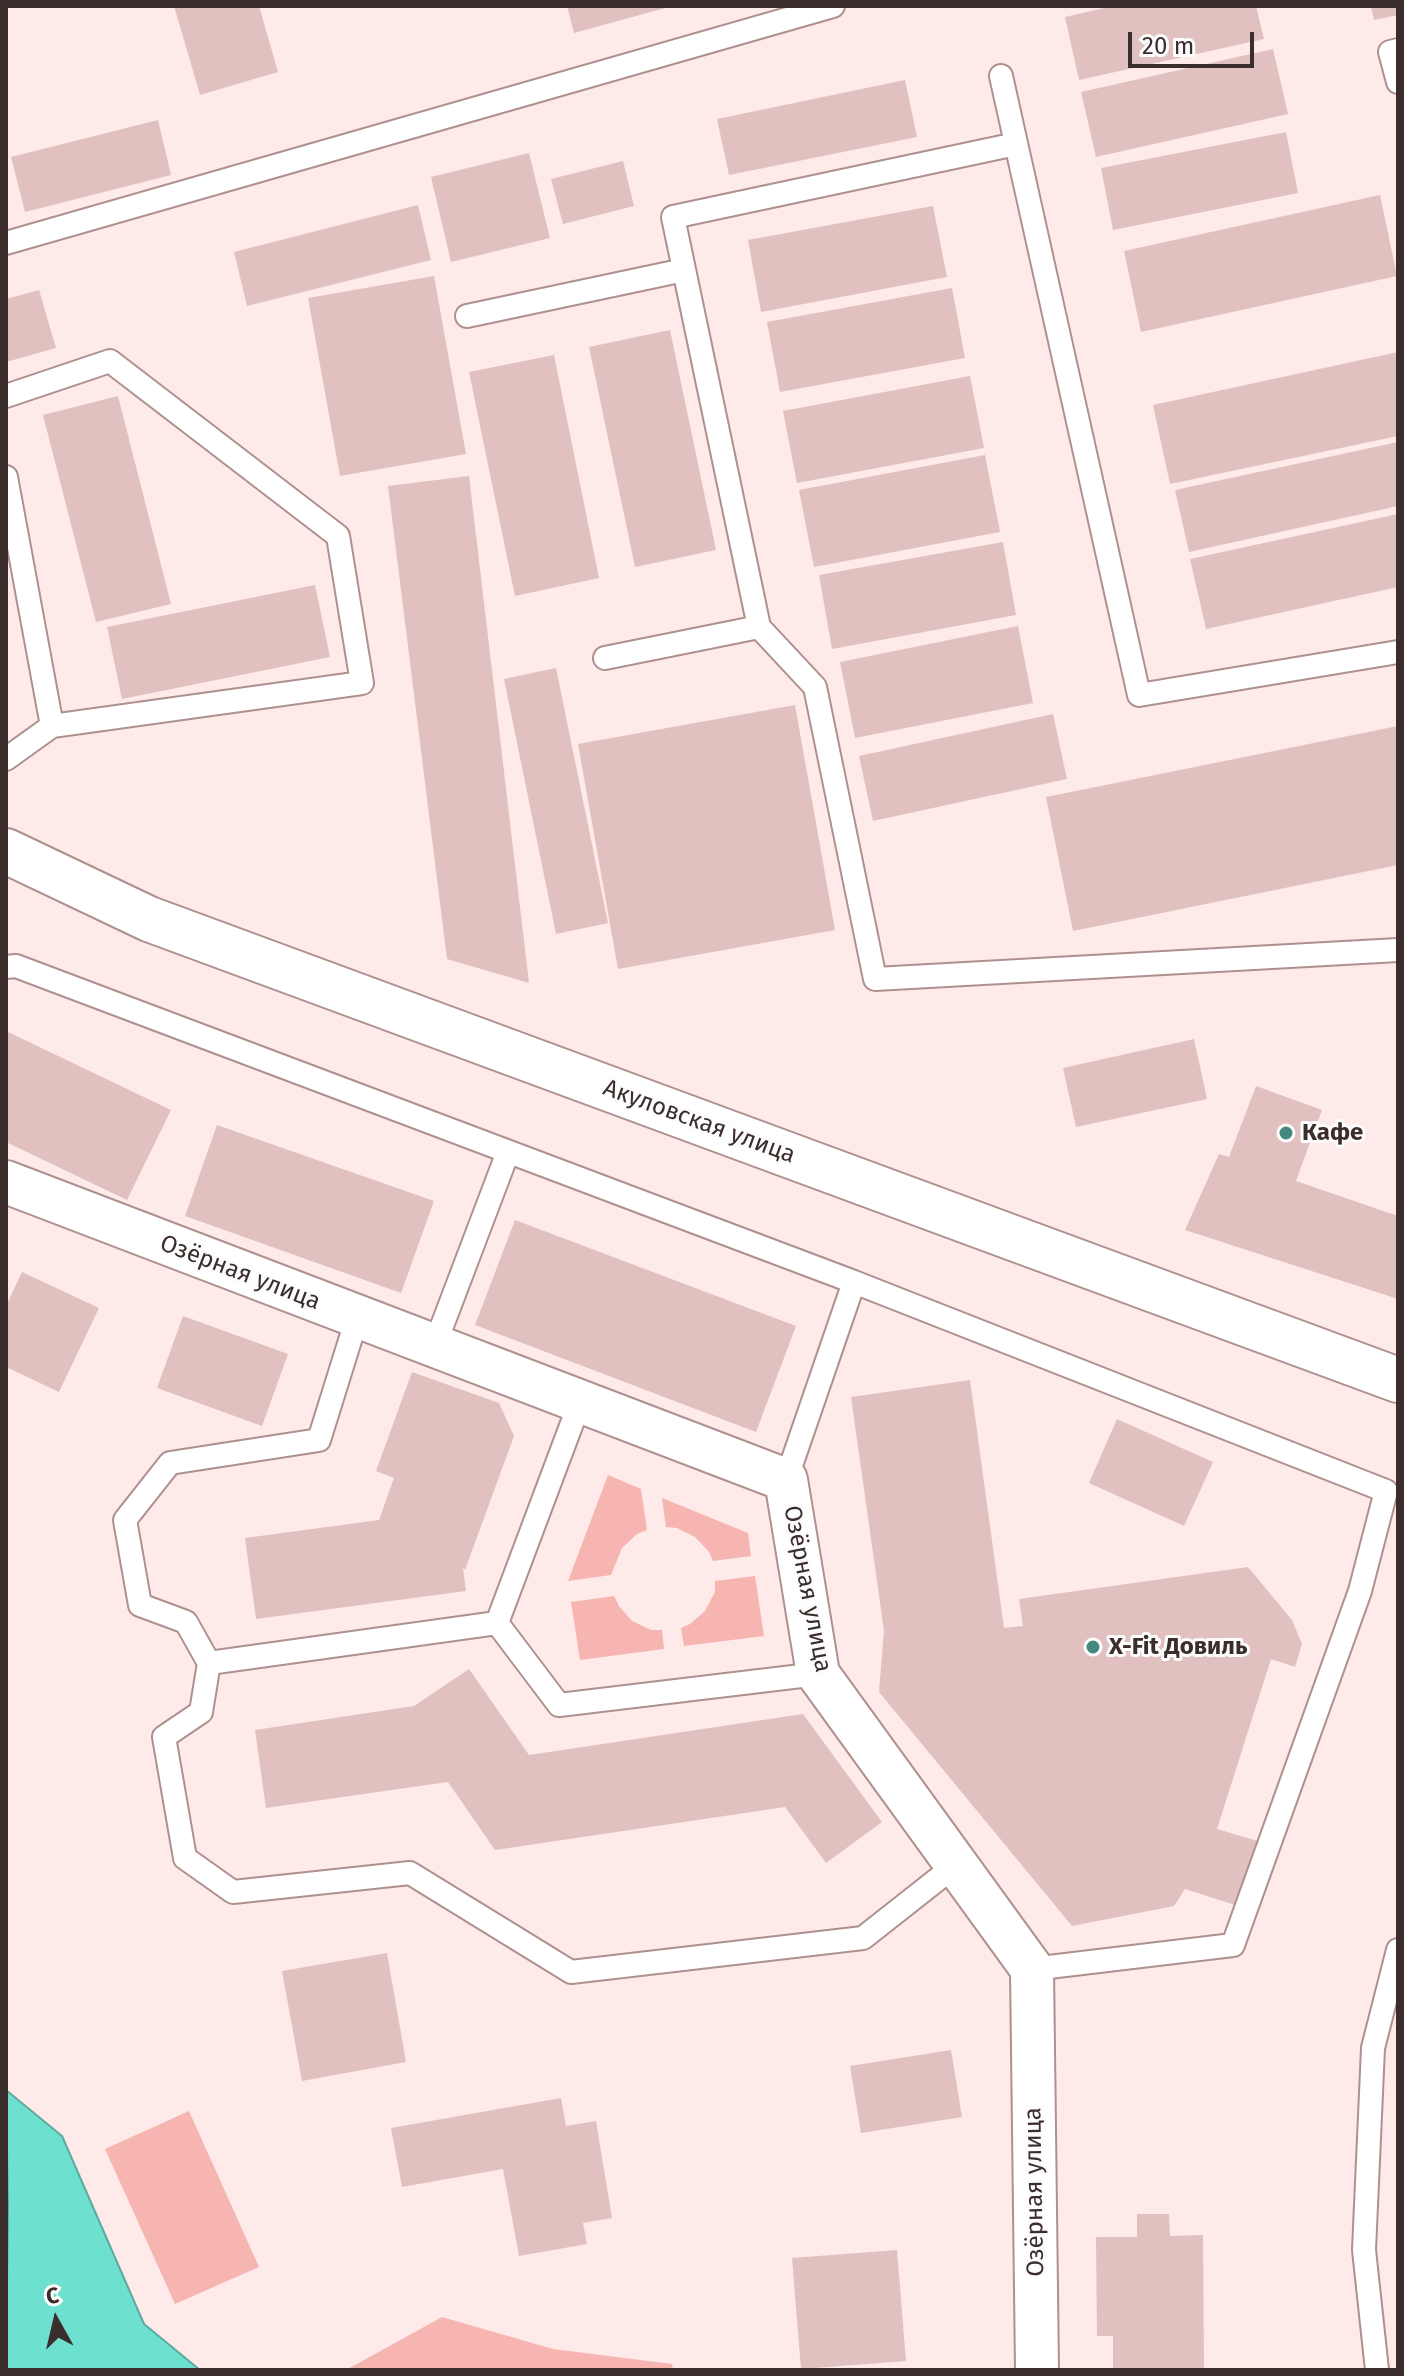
<!DOCTYPE html>
<meta charset="utf-8">
<style>
body{margin:0}
#map{position:relative;width:1404px;height:2376px;overflow:hidden;background:#feeae8;font-family:"Fira Sans",sans-serif}
canvas{display:block}
.frame{position:absolute;inset:0;border:8px solid #3a2d2c;pointer-events:none}
.north{position:absolute;left:16px;top:2280px;width:80px;height:80px;-webkit-text-stroke:6px #fcfcfc;paint-order:stroke;rotate:352deg;font-size:22px;font-weight:700;line-height:32px;text-align:center;color:#3a2d2c}
.north::after{content:'';display:block;margin:auto;width:28px;height:36px;background:#3a2d2c;clip-path:polygon(50% 0,100% 100%,50% 72%,0 100%)}
.scale{position:absolute;left:1128px;top:32px;width:126px;height:36px;box-sizing:border-box;border:4px solid #3a2d2c;border-top:0;padding-left:10px;font-size:24px;line-height:28px;white-space:nowrap;color:#3a2d2c;-webkit-text-stroke:6px #fcfcfc;paint-order:stroke}
</style>
<div id="map">
<canvas width="1404" height="2376"></canvas>
<div class="frame"></div>
<div class="north">С</div>
<div class="scale">20 m</div>
</div>
<script>
const g = document.querySelector('canvas').getContext('2d');
g.lineJoin = 'round';
function paint(path, color) { g.fillStyle = color; g.fill(path, 'evenodd'); }
const toPath = rows => new Path2D(rows.map(r => 'M' + r).join(''));
function trace(path, color, width, dash) { g.strokeStyle = color; g.lineWidth = width; g.lineCap = dash ? 'butt' : 'round'; g.setLineDash(dash || []); g.stroke(path); }
function drawText(font, color, halo, rows, align = 'center') {
  g.font = font + ' "Fira Sans",sans-serif'; g.lineWidth = 6; g.setLineDash([]); g.textBaseline = 'middle'; g.strokeStyle = halo; g.fillStyle = color; for (const [text, x, y, turn = 0] of rows) {
    g.save(); g.translate(x, y); g.rotate((+turn || 0) * Math.PI / 180); g.textAlign = isNaN(turn) ? turn : align; if (halo) g.strokeText(text, 0, 0); g.fillText(text, 0, 0); g.restore();
  }
}
paint(toPath([
 [608,1475,641,1489,647,1530,637,1534,622,1548,611,1575,568,1581],
 [662,1498,748,1533,751,1556,713,1561,709,1552,695,1537,677,1528,666,1527],
 [755,1576,764,1636,684,1646,681,1628,690,1624,705,1611,715,1592,715,1581],
 [614,1596,619,1606,632,1621,651,1630,662,1630,664,1649,580,1660,571,1602],
 [189,2111,259,2267,175,2304,105,2149],
 [442,2317,553,2349,672,2364,673,2370,346,2370]
]), '#f7b5b1');
const water = toPath([
 [6,2090,62,2136,144,2324,200,2370,6,2370,8,2206,6,2090]
]);
paint(water, '#6de0d0');
trace(water, '#5eaa9f', 2);
paint(toPath([
 [174,6,259,6,278,72,200,95],
 [567,6,669,6,669,7,574,33],
 [1113,6,1256,6,1264,39,1079,80,1065,17],
 [1371,6,1398,6,1398,15,1374,20],
 [1273,49,1288,114,1096,157,1081,92],
 [905,80,917,137,729,175,717,119],
 [158,120,171,175,25,212,11,157],
 [1286,132,1298,193,1113,230,1101,168],
 [529,153,550,238,451,262,431,177],
 [623,161,634,206,563,224,551,179],
 [1380,195,1397,276,1141,332,1124,251],
 [418,205,431,260,247,306,234,252],
 [933,206,947,277,761,312,748,240],
 [434,276,466,454,340,476,308,298],
 [952,288,965,358,780,392,767,322],
 [39,290,56,348,6,362,6,299],
 [670,330,716,550,635,567,589,347],
 [1398,352,1398,436,1170,484,1153,405],
 [554,355,599,578,515,596,469,372],
 [970,376,984,448,797,483,783,411],
 [118,396,171,604,96,622,43,415],
 [1398,442,1398,506,1189,552,1175,490],
 [985,455,1000,532,814,567,799,490],
 [469,476,529,983,447,959,388,486],
 [1398,514,1398,587,1206,629,1190,559],
 [1003,542,1016,615,832,649,819,575],
 [315,585,330,657,122,699,107,627],
 [1018,626,1033,703,855,738,840,662],
 [556,668,608,923,556,934,504,679],
 [795,705,835,930,618,969,578,744],
 [1053,714,1067,779,873,821,859,756],
 [1398,726,1398,865,1073,931,1046,797],
 [6,1031,171,1110,127,1200,6,1142],
 [1194,1039,1207,1099,1076,1127,1063,1068],
 [1256,1086,1322,1110,1296,1181,1398,1216,1398,1299,1185,1230,1219,1154,1229,1157],
 [217,1125,434,1201,401,1293,185,1216],
 [515,1220,796,1326,756,1432,475,1325],
 [22,1272,99,1308,59,1392,6,1367,6,1306],
 [183,1316,288,1354,262,1426,157,1388],
 [412,1372,499,1403,514,1436,465,1570,463,1568,466,1591,256,1619,245,1538,379,1520,394,1478,376,1471],
 [970,1380,1004,1628,1023,1626,1019,1599,1248,1567,1292,1620,1302,1644,1295,1667,1271,1659,1217,1829,1258,1841,1238,1906,1185,1889,1174,1906,1072,1926,879,1692,884,1631,851,1397],
 [1117,1419,1213,1462,1184,1526,1089,1483],
 [469,1669,529,1755,803,1714,882,1822,826,1863,785,1807,495,1850,448,1782,266,1808,255,1730,414,1706],
 [387,1953,406,2062,302,2081,282,1971],
 [951,2050,962,2117,861,2133,850,2066],
 [561,2098,566,2126,596,2121,612,2218,583,2223,587,2244,519,2256,503,2169,402,2187,391,2128],
 [1137,2214,1169,2214,1170,2236,1203,2235,1204,2370,1113,2370,1113,2336,1097,2336,1096,2237,1137,2237],
 [897,2250,906,2361,801,2369,792,2258]
]), '#e1c1bf');
const lane = toPath([
 [1398,50,1390,52,1398,82],
 [1001,76,1139,695,1398,652],
 [1016,144,673,217,759,627,815,687,875,979,1398,950],
 [6,243,833,6],
 [467,316,684,270],
 [6,396,110,361,338,536,362,683,52,726,6,759],
 [6,477,52,726],
 [605,658,759,627],
 [6,967,16,966,854,1282],
 [357,1318,319,1440,170,1463,125,1520,140,1605,186,1622,209,1663,201,1712,164,1737,185,1858,233,1892,410,1873,571,1972,863,1938,957,1864],
 [434,1347,508,1152],
 [786,1480,854,1282,1386,1491,1360,1591,1233,1945,1032,1969],
 [497,1623,580,1402],
 [209,1663,497,1623,559,1705,818,1674],
 [1377,2370,1364,2250,1373,2048,1398,1950]
]);
const street = toPath([
 [6,1182,786,1480,818,1674,1032,1969,1037,2370]
]);
const secondary = toPath([
 [6,851,149,919,1398,1380]
]);
trace(lane, '#ae908e', 26);
trace(street, '#ae908e', 46);
trace(secondary, '#ae908e', 48);
trace(lane, '#fff', 22);
trace(street, '#fff', 42);
trace(secondary, '#fff', 44);
for (const [x, y, r, color] of [
 [1286,1133,8,"#43897f"],
 [1093,1647,8,"#43897f"]
]) { const dot = new Path2D(); dot.arc(x, y, r, 0, 2 * Math.PI); g.fillStyle = color; g.fill(dot); trace(dot, '#fcfcfc', 3); }
drawText('24px', '#3a2d2c', '#fcfcfc', [
 ["Акуловская улица",699,1122,20],
 ["Озёрная улица",240,1273,21],
 ["Озёрная улица",807,1589,79],
 ["Озёрная улица",1035,2192,-91]
]);
drawText('bold 24px', '#3a2d2c', '#fcfcfc', [
 ["Кафе",1302,1133],
 ["X-Fit Довиль",1109,1647]
], 'left');
</script>
